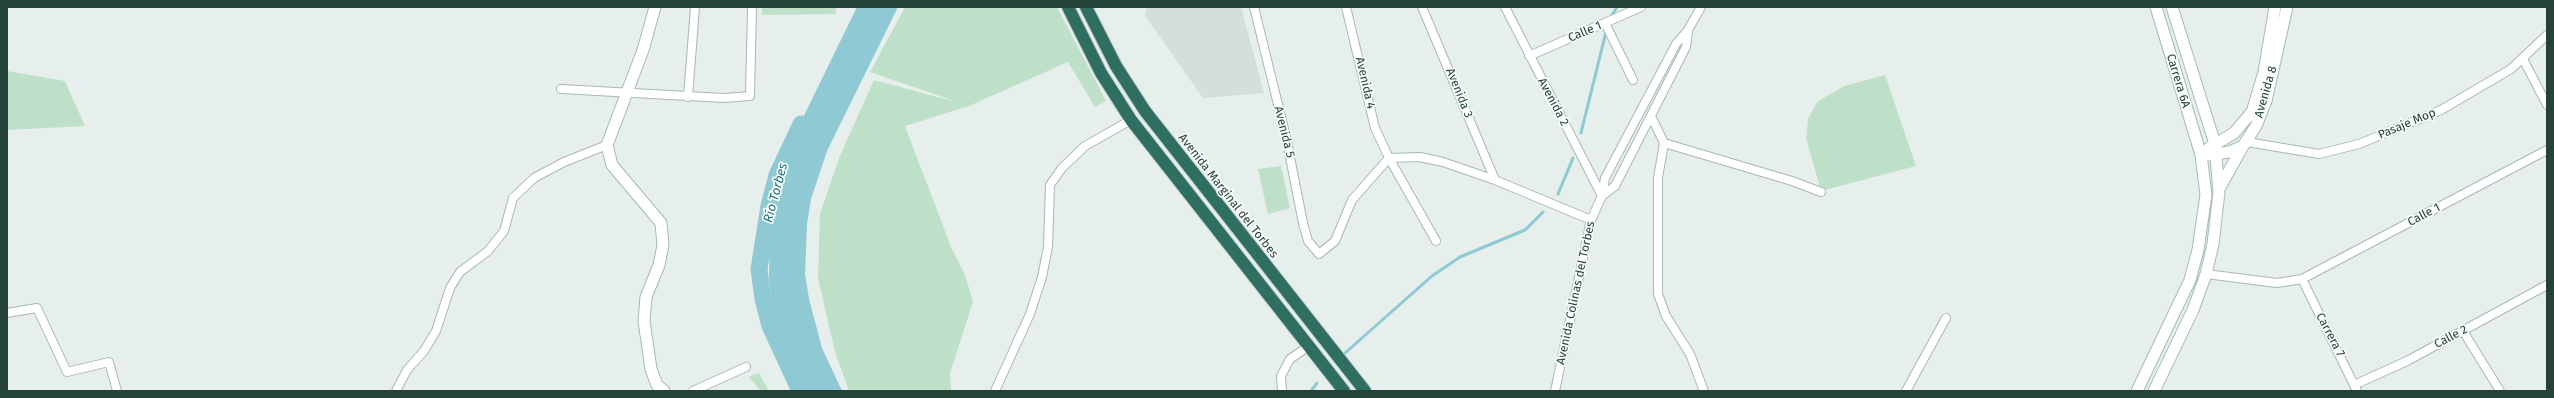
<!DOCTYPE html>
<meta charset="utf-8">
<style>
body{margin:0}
#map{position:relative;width:2554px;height:398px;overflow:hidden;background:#e6efeb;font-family:"Fira Sans",sans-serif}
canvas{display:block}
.frame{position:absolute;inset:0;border:8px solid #24423a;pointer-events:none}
</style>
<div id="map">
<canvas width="2554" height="398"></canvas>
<div class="frame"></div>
</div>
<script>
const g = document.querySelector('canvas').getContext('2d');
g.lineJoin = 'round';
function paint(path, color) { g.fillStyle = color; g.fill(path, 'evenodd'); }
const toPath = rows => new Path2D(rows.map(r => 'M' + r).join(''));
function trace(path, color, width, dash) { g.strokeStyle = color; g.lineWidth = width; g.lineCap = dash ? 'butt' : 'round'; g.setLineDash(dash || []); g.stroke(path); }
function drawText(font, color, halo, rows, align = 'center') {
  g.font = font + ' "Fira Sans",sans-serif'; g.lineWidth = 3.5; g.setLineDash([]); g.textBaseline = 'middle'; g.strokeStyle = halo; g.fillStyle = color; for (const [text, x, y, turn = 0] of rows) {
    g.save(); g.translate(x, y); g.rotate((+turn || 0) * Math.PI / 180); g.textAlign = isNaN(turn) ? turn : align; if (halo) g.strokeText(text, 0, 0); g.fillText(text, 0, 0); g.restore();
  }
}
paint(toPath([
 [1147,7,1241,7,1264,93,1203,98,1145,16]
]), '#d4dfda');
paint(toPath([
 [762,7,836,7,836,14,762,15],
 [905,7,1057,7,1106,101,1095,107,1068,62,969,106,905,126,951,247,965,275,973,302,950,373,951,391,849,391,835,352,818,278,820,214,839,158,874,80,960,103,870,72],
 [7,71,65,81,85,126,7,130],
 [1885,75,1916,166,1821,191,1806,138,1808,119,1817,102,1844,86],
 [1281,166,1290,208,1268,214,1258,169],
 [759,373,769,391,761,391,749,377]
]), '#bfe0c8');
paint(toPath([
 [857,7,898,7,827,151,811,199,807,224,805,274,809,299,822,348,842,391,802,391,788,361,772,306,769,277,770,219,775,191,794,136]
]), '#8ec9d4');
trace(toPath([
 [1612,15,1617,7],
 [1581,133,1606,32],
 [1558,194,1573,158],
 [1345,353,1432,276,1460,257,1525,230,1543,212],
 [1311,391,1317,383]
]), '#8ec9d4', 3);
trace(toPath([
 [800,391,770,326,763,299,759,269,769,206,777,175,801,124]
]), '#8ec9d4', 17);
const street = toPath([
 [1254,7,1286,137,1303,223,1308,241,1319,254,1335,241,1352,200,1389,158,1420,157,1443,162,1495,180,1591,220],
 [1346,7,1375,128,1389,158,1436,241],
 [1422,7,1495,180],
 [1505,7,1602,196],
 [1605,23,1633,80],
 [1529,56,1641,7],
 [2523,59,2547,105],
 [561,89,724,98,750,96,752,7],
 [688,97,695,7],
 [1651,116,1664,143],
 [2247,142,2319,154,2359,144,2441,110,2511,69,2547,35],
 [1664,143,1658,178,1658,294,1666,316,1690,354,1704,391],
 [1664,143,1792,181,1821,192],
 [1602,196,1615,186,1686,47,1688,31],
 [2206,274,2277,283,2302,279,2547,150],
 [2302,279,2357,391],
 [7,313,37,308,67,372,109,362,117,391],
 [2463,331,2500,391],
 [2354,385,2407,361,2547,285],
 [396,391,407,370,424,351,436,331,450,288,460,272,488,251,504,231,513,198,534,178,564,162,607,145],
 [693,391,746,367],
 [995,391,1030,314,1042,277,1048,247,1050,185,1062,168,1085,146,1131,120],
 [1282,391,1281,376,1290,359,1309,346],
 [1555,391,1591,220,1602,196,1605,178,1676,44,1688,30,1701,7],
 [1906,391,1946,318]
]);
const secondary = toPath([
 [655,7,643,50,607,145,612,165,661,223,663,245,659,265,646,297,644,321,651,369,657,385,664,391],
 [2209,148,2234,133,2252,112,2264,72,2275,7],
 [2209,155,2229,152,2243,146,2256,126,2266,101,2287,7],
 [2220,187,2243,146],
 [2137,391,2190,280,2198,250,2206,195,2201,155,2156,7],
 [2154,391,2193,310,2206,274,2213,244,2219,192,2215,144,2172,7]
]);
const highway = toPath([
 [1068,7,1101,73,1131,120,1344,391],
 [1086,7,1116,66,1145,111,1365,391]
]);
trace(street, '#a8b8b2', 10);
trace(secondary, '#a4bbb3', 13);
trace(highway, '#c2cac8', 14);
trace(street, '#fff', 8);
trace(secondary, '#fff', 11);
trace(highway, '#2f6f62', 12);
drawText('12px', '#24423a', '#f7fbf9', [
 ["Calle 1",1585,32,-23],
 ["Carrera 6A",2178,81,73],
 ["Avenida 4",1365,83,77],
 ["Avenida 8",2266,92,-74],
 ["Avenida 3",1459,93,68],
 ["Avenida 2",1553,102,62],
 ["Pasaje Mop",2407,124,-23],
 ["Avenida 5",1284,132,76],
 ["Avenida Marginal del Torbes",1228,196,52],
 ["Calle 1",2424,215,-28],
 ["Avenida Colinas del Torbes",1576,293,-78],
 ["Carrera 7",2330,335,62],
 ["Calle 2",2451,337,-28]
]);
drawText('italic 13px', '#1c6f80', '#f7fbf9', [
 ["Río Torbes",776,193,-75]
]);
</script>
